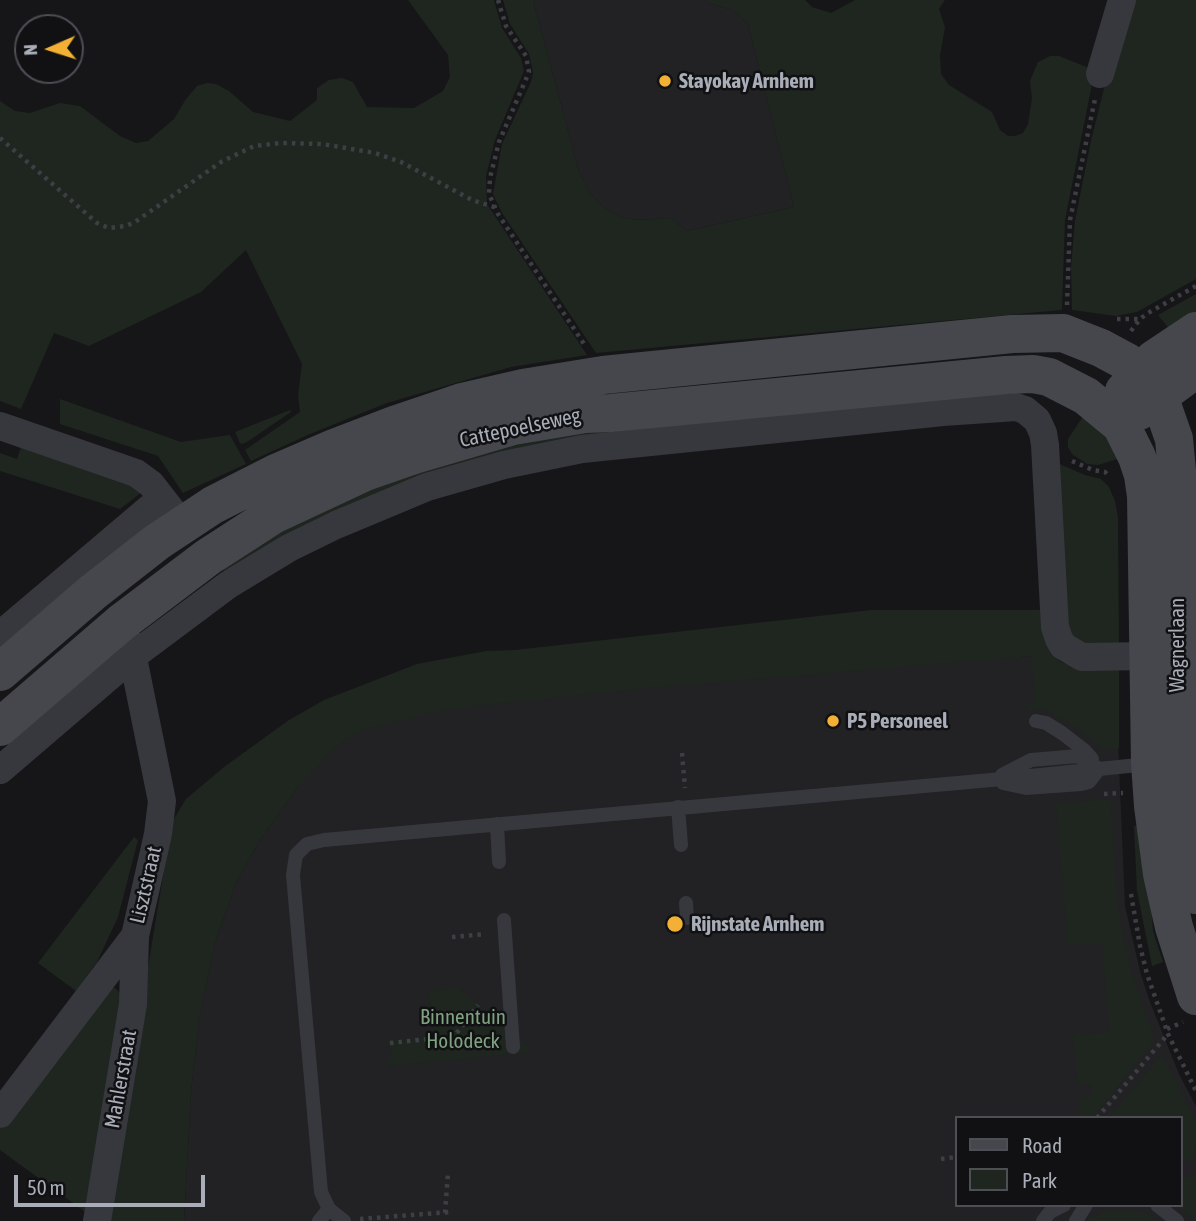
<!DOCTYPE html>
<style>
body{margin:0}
#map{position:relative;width:1196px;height:1221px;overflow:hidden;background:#161618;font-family:"Asap Condensed",sans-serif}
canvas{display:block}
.legend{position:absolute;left:955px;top:1116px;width:228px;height:91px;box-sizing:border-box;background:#111113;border:2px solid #4d4f55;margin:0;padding:9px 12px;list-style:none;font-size:21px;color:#a8adb8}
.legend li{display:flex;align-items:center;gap:14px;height:35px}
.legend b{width:35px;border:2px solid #4d4f55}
.north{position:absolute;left:14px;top:14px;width:70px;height:70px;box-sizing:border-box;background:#111113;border:2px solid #4d4f55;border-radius:50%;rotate:267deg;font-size:19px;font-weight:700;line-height:28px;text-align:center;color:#a8adb8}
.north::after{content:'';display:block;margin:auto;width:24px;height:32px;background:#f2b134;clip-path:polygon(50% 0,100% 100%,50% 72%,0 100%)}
.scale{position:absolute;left:14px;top:1175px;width:191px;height:32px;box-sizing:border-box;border:4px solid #a8adb8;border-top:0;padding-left:9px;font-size:21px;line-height:24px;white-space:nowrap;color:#a8adb8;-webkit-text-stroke:5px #111113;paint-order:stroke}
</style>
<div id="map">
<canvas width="1196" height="1221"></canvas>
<ul class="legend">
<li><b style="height:9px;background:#45474d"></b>Road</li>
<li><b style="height:19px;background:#1e261f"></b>Park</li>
</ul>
<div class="north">N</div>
<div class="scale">50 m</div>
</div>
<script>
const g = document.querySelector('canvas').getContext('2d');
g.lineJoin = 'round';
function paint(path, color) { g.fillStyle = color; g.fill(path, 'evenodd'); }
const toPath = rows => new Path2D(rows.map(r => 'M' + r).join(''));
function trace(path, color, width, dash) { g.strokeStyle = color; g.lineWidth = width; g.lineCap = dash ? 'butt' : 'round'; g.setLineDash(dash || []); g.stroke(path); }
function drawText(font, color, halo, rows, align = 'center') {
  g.font = font + ' "Asap Condensed",sans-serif'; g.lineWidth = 5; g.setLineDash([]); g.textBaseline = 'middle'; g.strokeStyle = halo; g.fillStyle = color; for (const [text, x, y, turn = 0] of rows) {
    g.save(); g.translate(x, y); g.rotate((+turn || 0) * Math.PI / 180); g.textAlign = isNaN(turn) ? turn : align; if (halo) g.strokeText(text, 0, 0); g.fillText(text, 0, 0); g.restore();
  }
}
paint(toPath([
 [533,0,707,0,708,3,733,10,748,24,794,207,686,231,672,218,636,220,621,217,603,207,589,192,579,172],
 [1031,656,1058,664,1115,671,1125,906,1141,975,1150,1002,1179,1074,1196,1106,1196,1221,184,1221,191,1092,199,1018,215,943,235,886,258,843,297,788,319,738,522,677],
 [956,1118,1180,1118,1180,1205,956,1205]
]), '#222225');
paint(toPath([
 [408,0,494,0,502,28,521,58,524,71,495,140,486,176,487,204,587,355,511,367,387,403,310,434,251,461,245,450,300,412,298,395,302,364,246,250,201,292,89,346,54,333,21,409,0,401,0,101,15,111,30,113,60,103,80,106,120,136,136,143,148,141,174,119,186,99,197,86,207,83,216,84,229,91,253,112,290,121,317,100,317,88,329,80,342,78,353,82,367,107,414,108,443,91,450,77,448,55],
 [503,0,533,0,579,172,589,192,603,207,621,217,636,220,672,218,686,231,794,207,748,24,733,10,708,3,707,0,805,0,812,7,831,13,855,0,945,0,939,9,945,27,940,55,941,74,949,85,992,112,1000,130,1008,136,1015,136,1023,133,1028,124,1032,98,1030,81,1038,62,1050,56,1059,56,1089,68,1094,74,1065,220,1062,310,596,353,502,213,493,194,502,144,531,82,533,73,529,54,510,24],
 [1129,0,1196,0,1196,279,1137,312,1116,316,1072,310,1071,267,1075,221,1090,145,1107,76],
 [1196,294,1196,320,1174,335,1158,315],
 [60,399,181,442,230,435,246,464,183,493,158,456,60,424],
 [290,410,291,412,247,442,242,444,240,443,235,432],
 [1086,412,1124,457,1098,465,1087,464,1072,454,1068,447,1068,439],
 [607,425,609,436,225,573,221,567,324,507,463,455],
 [22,444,128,481,142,492,120,509,0,471,0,453,17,459],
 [1057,463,1085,475,1101,479,1109,487,1115,501,1118,517,1119,646,1086,647,1069,636],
 [872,610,1046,610,1055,657,1061,662,1073,666,1119,667,1119,748,1103,749,1074,726,1044,709,1027,711,1026,702,1035,701,1031,656,636,689,448,709,362,730,336,746,297,788,258,843,235,886,215,943,199,1019,191,1092,184,1221,106,1221,172,822,186,799,224,767,289,720,324,700,417,664,486,651,515,650],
 [1111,799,1116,892,1123,937,1134,981,1155,1040,1092,1118,1081,1118,1079,1099,1089,1098,1093,1091,1090,1083,1078,1083,1073,1035,1110,1032,1102,943,1068,945,1056,804],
 [1134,826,1145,826,1153,931,1163,962,1152,966,1137,891],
 [134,837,138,840,118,917,97,962,76,991,38,963],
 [455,986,534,1052,387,1066,392,1051,385,1041,433,1036,429,991,453,989],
 [108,988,115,988,123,996,88,1214,0,1150,0,1129,103,991],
 [1162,1055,1196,1122,1195,1159,1180,1162,1180,1118,1109,1118],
 [1196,1176,1196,1220,1175,1205,1180,1205,1180,1178],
 [1123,1211,1147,1214,1157,1221,1084,1221,1103,1212]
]), '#1e261f');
trace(toPath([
 [498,0,506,26,526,56,529,72,499,142,490,178,489,194,498,214,586,347],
 [0,138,97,223,109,228,126,226,135,222,221,162,254,146,281,143,322,144,375,153,401,162,472,200,494,207],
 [1067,305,1070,220,1095,99],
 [1117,319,1140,319],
 [1131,331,1140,319,1148,313,1196,286],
 [1072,461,1093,470,1105,472,1109,476],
 [682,753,685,788],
 [1104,794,1123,793],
 [1131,894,1140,946,1147,974,1168,1034,1196,1091],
 [452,937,486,934],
 [1167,1029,1183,1022],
 [390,1043,438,1038,456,1034,478,1005],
 [1097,1118,1168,1034],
 [941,1159,956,1157],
 [445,1213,448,1173],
 [360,1219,450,1212]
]), '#3d3f44', 4.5, [3.5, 5]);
trace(toPath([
 [1036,721,1046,723,1062,733,1084,750,1092,759],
 [1002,775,1031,760,1078,756,1099,769],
 [1003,783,1026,788,1081,784,1089,782,1099,769],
 [678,807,681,845],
 [497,824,499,862],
 [686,903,687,918],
 [504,920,513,1047],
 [1157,1205,1177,1221],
 [319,1221,329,1209],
 [344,1221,329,1209,321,1192,293,875,296,855,307,844,324,840,991,780,1148,764],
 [1043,1221,1050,1212,1064,1205],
 [1076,1221,1086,1205]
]), '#37383d', 14);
trace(toPath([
 [1100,74,1122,0],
 [0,426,136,473,151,484,183,525],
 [0,635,150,508,165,503],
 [0,770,133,656,228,585,289,548,336,525,427,487,504,465,582,449,943,412,1016,407,1025,410,1037,420,1043,433,1045,445,1055,627,1059,639,1063,646,1082,657,1149,656],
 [0,1114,135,936,158,834,162,801,130,643],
 [97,1221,133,1004,135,936]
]), '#37383d', 28);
trace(toPath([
 [1124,391,1154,359,1196,331],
 [1139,411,1196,369],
 [0,672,93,592,157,542,213,505,276,473,334,448,394,425,462,402,523,388,603,375,1012,334,1063,333,1101,348,1127,362,1140,372,1159,396,1174,439,1177,471,1178,765,1196,895],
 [0,727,122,622,208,557,273,515,365,472,414,455,513,426,585,414,611,413,1006,375,1033,374,1049,377,1086,396,1121,425,1137,457,1143,475,1146,496,1150,763,1153,806,1162,874,1174,927,1196,996]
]), '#45474d', 38);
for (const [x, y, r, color] of [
 [665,81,7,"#f2b134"],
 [833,721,7,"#f2b134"],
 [675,924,9,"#f2b134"]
]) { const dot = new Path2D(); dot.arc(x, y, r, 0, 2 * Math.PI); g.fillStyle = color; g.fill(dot); trace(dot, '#111113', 2.5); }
drawText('bold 21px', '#a8adb8', '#111113', [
 ["Stayokay Arnhem",679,81],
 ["P5 Personeel",847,721],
 ["Rijnstate Arnhem",691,924]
], 'left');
drawText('21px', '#a8adb8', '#111113', [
 ["Cattepoelseweg",520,428,-12],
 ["Wagnerlaan",1177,645,-90],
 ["Lisztstraat",146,885,-77],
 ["Mahlerstraat",121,1079,-80]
]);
drawText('21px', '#7fa381', '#111113', [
 ["Binnentuin",463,1017],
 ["Holodeck",463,1041]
]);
</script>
